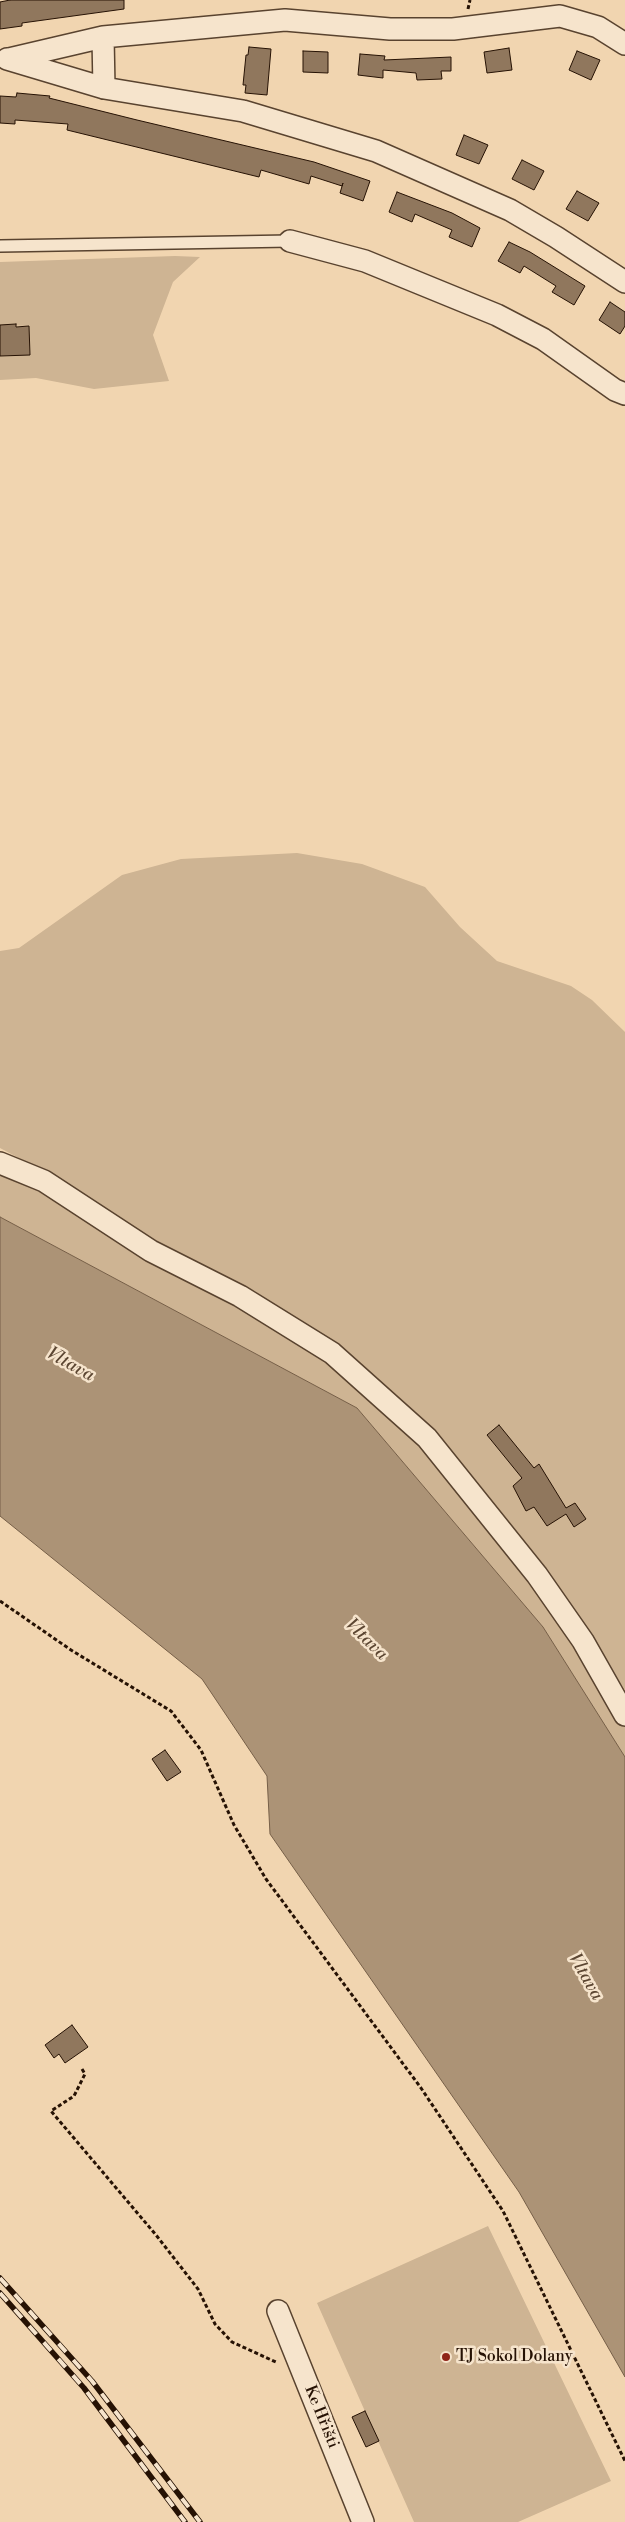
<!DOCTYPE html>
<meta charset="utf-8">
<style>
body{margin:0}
canvas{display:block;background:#f1d5b0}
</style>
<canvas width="625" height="2522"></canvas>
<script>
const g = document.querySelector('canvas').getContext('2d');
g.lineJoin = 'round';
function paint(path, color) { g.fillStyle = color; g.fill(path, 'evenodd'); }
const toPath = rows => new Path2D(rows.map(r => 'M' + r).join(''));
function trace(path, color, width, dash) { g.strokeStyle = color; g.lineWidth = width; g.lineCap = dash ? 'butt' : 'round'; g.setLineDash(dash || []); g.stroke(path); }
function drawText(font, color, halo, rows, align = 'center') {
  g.font = font + ' "Libre Bodoni",serif'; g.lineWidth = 5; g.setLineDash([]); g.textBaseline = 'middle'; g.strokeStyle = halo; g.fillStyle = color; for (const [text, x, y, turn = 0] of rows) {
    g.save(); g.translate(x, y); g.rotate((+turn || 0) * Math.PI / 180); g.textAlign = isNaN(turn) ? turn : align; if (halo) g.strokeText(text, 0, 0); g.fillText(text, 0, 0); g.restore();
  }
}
paint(toPath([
 [175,256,200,257,173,282,153,335,169,381,94,389,36,378,0,380,0,356,30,354,29,326,0,325,0,262],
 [297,853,362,864,425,887,460,927,497,961,571,986,592,1000,625,1032,625,1690,545,1566,437,1432,416,1413,255,1291,161,1247,49,1174,0,1148,0,951,19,948,122,875,181,859],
 [0,1163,240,1296,427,1438,625,1715,625,1757,543,1627,357,1408,0,1217],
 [488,2226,611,2481,518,2522,414,2522,317,2303]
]), '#ceb493');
const water = toPath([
 [0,1217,357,1408,543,1627,625,1757,625,2377,519,2192,270,1834,267,1776,202,1679,0,1516,0,1217]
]);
paint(water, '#ac9376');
trace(water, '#765f48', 1);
const building = toPath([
 [10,0,124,0,124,9,22,23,22,26,0,29,0,2,10,0],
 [249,47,271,49,267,95,245,93,246,85,243,85,246,55,248,55,249,47],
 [509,48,512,70,487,73,484,52,509,48],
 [303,51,328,52,328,73,303,72,303,51],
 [577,51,600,60,591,80,569,70,577,51],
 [360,54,385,56,384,60,451,57,451,71,441,71,442,79,417,80,416,73,383,70,383,78,358,75,360,54],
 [17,93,50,96,49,98,137,120,314,162,370,181,363,201,340,193,343,183,342,186,311,176,309,184,261,170,259,177,67,130,68,124,15,120,15,124,0,123,0,96,16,97,17,93],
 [464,135,488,145,479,164,456,155,464,135],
 [522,160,544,171,534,190,512,179,522,160],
 [577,191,599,203,588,221,566,209,577,191],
 [397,192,452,213,480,228,472,247,449,237,452,230,415,214,412,222,389,212,397,192],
 [509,242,530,252,585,286,574,305,552,292,556,286,524,266,520,273,498,261,509,242],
 [610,302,625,312,625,326,620,334,599,320,610,302],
 [16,324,16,327,29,326,30,355,0,356,0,325,16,324],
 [499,1425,534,1468,539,1464,566,1508,575,1503,586,1519,574,1527,566,1514,547,1526,534,1507,526,1511,513,1486,522,1478,487,1435,499,1425],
 [165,1750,181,1772,167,1781,152,1759,165,1750],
 [72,2025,88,2047,65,2063,59,2054,54,2058,45,2045,72,2025],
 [365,2411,379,2441,366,2447,352,2417,365,2411]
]);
paint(building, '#90775d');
trace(building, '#261204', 1);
const service = toPath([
 [0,246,290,241]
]);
const minor = toPath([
 [103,37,104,88],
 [7,59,104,88,243,111,376,151,510,210,556,237,625,282],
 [9,59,103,37,285,20,390,29,453,29,560,16,598,27,625,44],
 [290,241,365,261,497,315,543,339,615,390,625,394],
 [0,1163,44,1181,151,1251,240,1296,332,1353,427,1438,537,1575,583,1641,625,1715],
 [278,2311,363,2522]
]);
trace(service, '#59432f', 14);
trace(minor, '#59432f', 24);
trace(toPath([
 [468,9,470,0],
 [0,1601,71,1650,171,1711,201,1750,234,1825,266,1879,421,2088,503,2211,625,2461],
 [82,2069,85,2074,74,2096,51,2111,156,2235,198,2289,215,2324,232,2342,278,2363]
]), '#261204', 3, [4, 2.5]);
trace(service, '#f6e4cc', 11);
trace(minor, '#f6e4cc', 21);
const rail = toPath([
 [0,2278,92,2381,200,2522],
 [0,2293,84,2388,185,2522]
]);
trace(rail, '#261204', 5.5);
trace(rail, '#f6e4cc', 4, [11]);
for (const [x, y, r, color] of [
 [446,2357,5,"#8f2418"]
]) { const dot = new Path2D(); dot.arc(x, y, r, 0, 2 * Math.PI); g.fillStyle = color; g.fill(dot); trace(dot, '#f6e4cc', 2); }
drawText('16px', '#261204', '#f6e4cc', [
 ["TJ Sokol Dolany",456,2357]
], 'left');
drawText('16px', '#261204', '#f6e4cc', [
 ["Ke Hřišti",321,2417,68]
]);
drawText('italic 18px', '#5c4632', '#f6e4cc', [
 ["Vltava",70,1365,29],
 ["Vltava",366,1640,44],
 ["Vltava",585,1977,60]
]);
</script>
